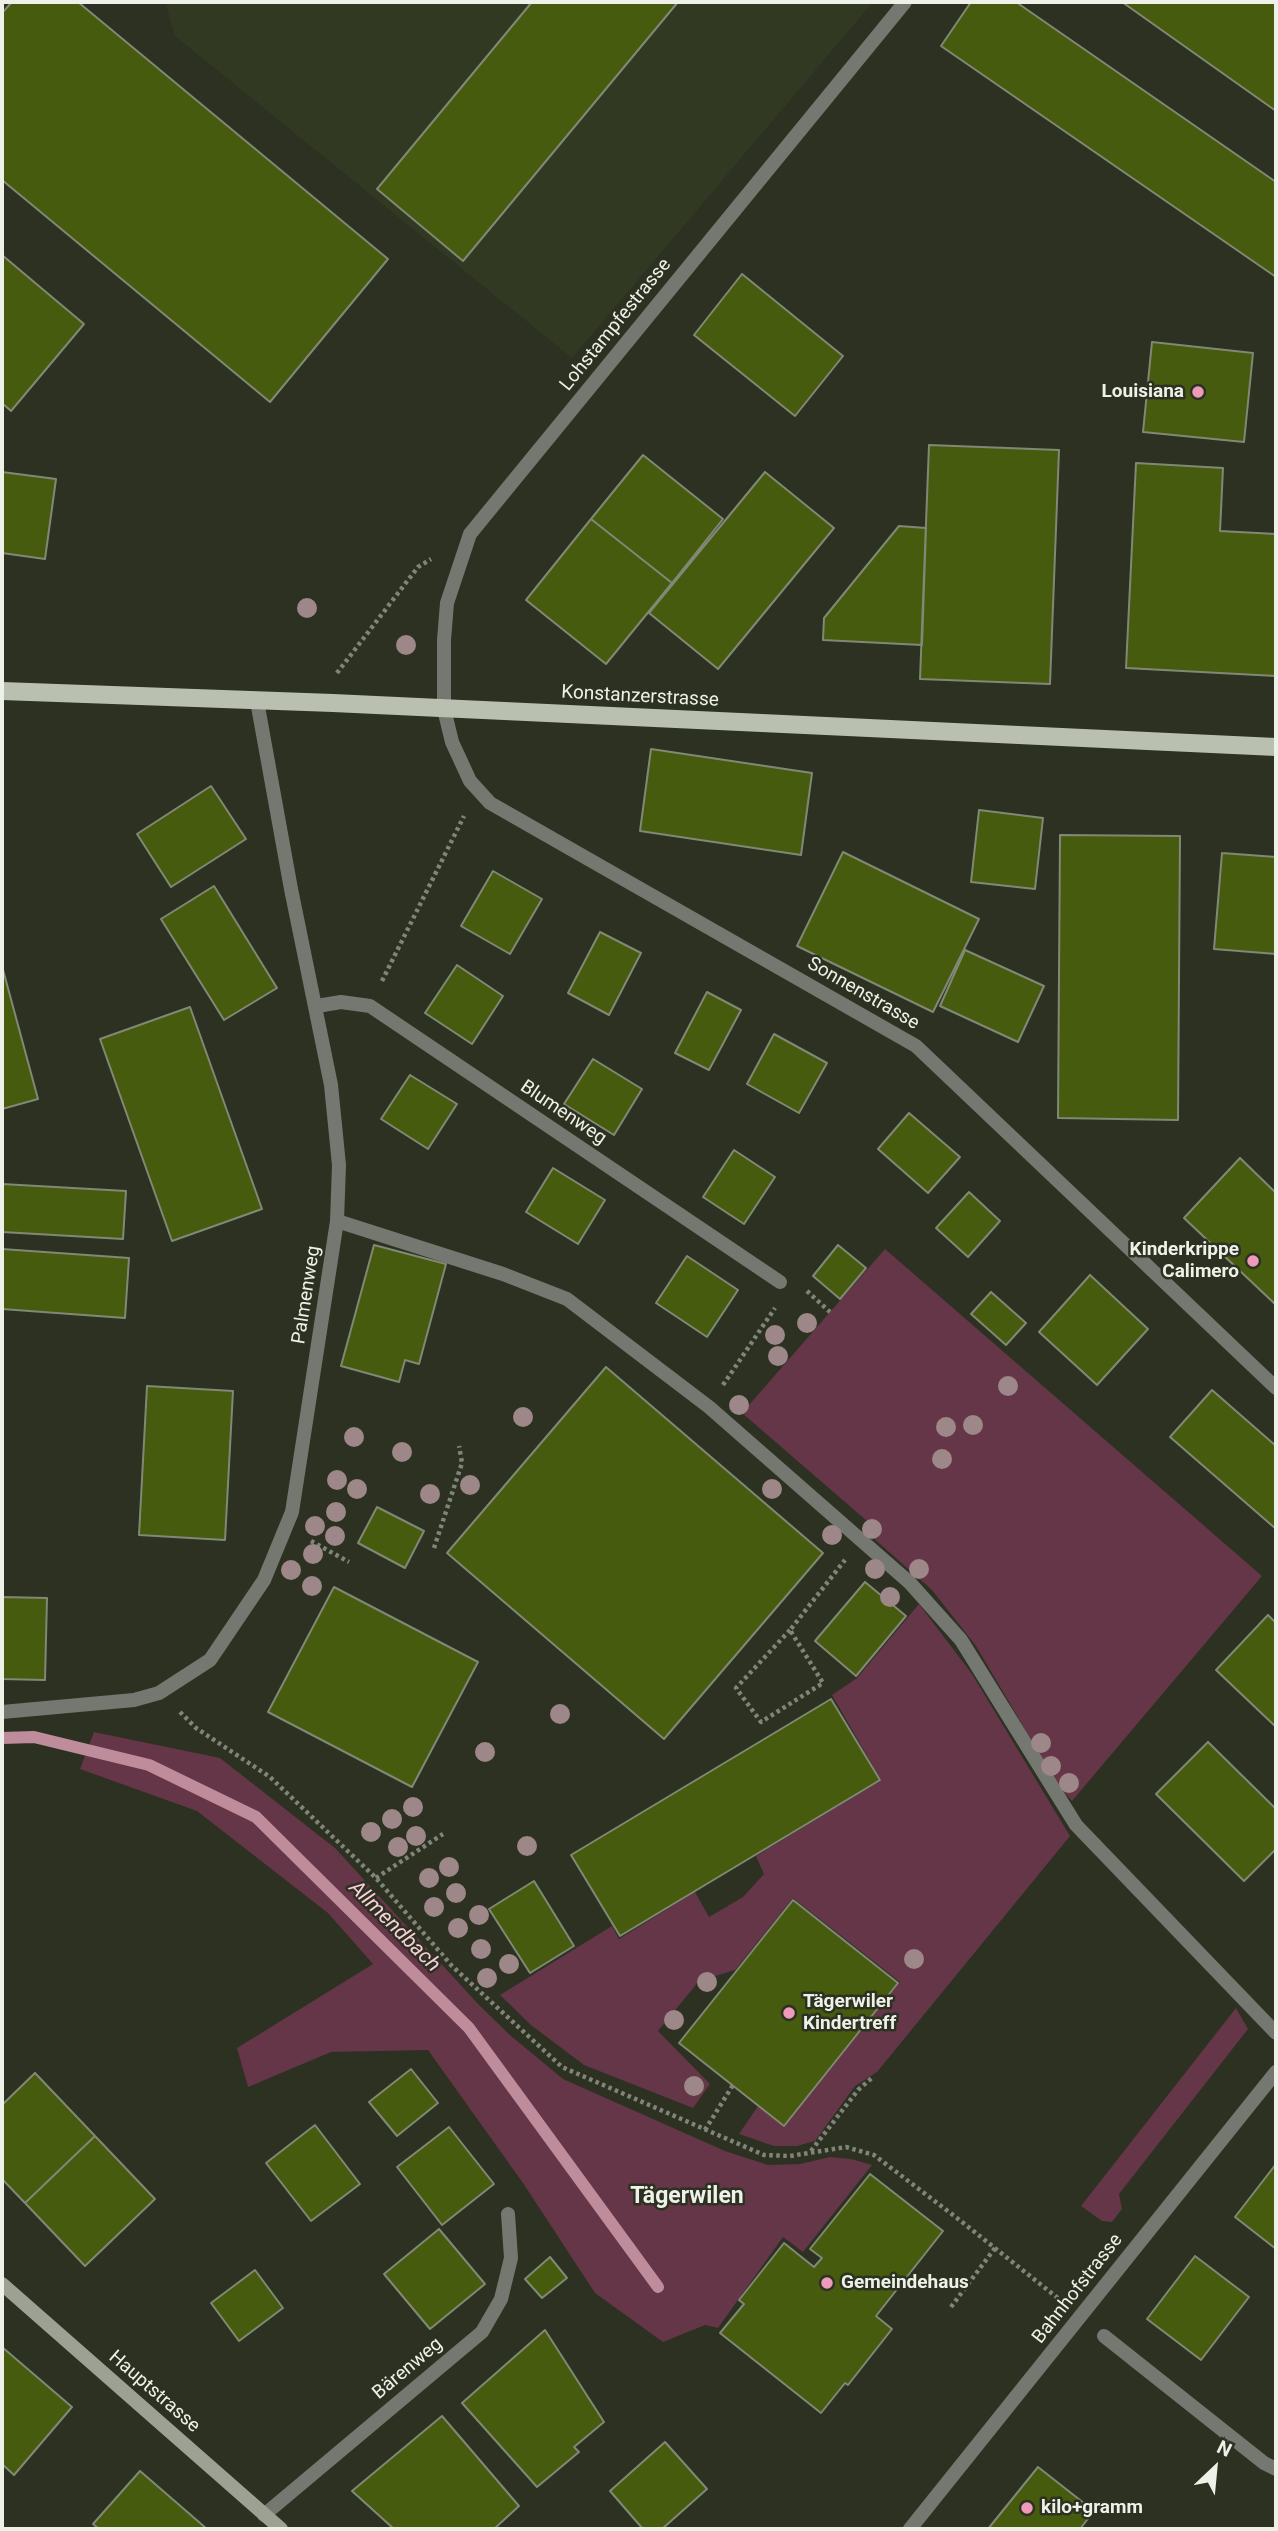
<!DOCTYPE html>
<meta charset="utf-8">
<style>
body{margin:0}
#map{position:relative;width:1278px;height:2531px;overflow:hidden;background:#2c3122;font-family:Roboto,sans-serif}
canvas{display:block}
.frame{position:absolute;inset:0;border:4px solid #edf1e7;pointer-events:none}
.north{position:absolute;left:1180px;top:2433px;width:70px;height:70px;-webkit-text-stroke:5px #2c3122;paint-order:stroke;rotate:26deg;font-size:19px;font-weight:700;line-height:28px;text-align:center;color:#edf1e7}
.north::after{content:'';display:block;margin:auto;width:24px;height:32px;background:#edf1e7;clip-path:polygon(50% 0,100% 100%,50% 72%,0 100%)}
</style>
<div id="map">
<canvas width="1278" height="2531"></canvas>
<div class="frame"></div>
<div class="north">N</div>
</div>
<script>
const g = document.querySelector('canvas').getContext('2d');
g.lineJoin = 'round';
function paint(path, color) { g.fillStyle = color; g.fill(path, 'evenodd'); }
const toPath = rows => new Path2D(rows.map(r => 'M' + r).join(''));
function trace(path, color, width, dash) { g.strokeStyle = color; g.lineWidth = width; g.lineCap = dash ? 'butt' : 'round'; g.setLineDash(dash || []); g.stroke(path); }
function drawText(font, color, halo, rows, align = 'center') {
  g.font = font + ' Roboto,sans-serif'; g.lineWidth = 5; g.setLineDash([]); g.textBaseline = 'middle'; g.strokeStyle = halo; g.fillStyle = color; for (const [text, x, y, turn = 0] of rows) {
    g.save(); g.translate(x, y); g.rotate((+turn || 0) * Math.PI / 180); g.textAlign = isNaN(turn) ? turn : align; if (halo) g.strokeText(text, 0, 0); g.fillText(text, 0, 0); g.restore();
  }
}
paint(toPath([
 [165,2,873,2,572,358,175,36]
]), '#313923');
paint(toPath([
 [885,1249,1262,1576,1072,1801,1059,1787,976,1646,932,1590,862,1528,867,1521,742,1413],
 [919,1604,972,1674,1070,1836,877,2072,855,2086,815,2141,797,2146,774,2146,739,2134,758,2106,784,2127,900,1982,793,1898,735,1970,699,1981,658,2031,710,2084,693,2108,584,2065,531,2025,500,1995,612,1926,619,1939,695,1892,709,1917,743,1897,764,1874,756,1856,881,1780,832,1695,857,1678],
 [94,1732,220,1758,335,1848,479,2005,511,2036,563,2079,725,2151,768,2165,800,2164,830,2157,851,2159,872,2165,803,2252,783,2237,718,2328,705,2325,663,2342,595,2293,523,2183,428,2050,331,2052,248,2087,237,2048,373,1964,328,1913,197,1811,80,1769],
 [1236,2008,1248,2029,1119,2194,1122,2209,1112,2222,1102,2221,1081,2206]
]), '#643647');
trace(toPath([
 [2,1738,34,1737,149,1765,256,1817,469,2028,658,2287]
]), '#bf8c9c', 12);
const building = toPath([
 [12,2,78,2,388,259,270,402,2,180,2,13,12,2],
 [532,2,678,2,463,261,377,189,532,2],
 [971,2,1016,2,1276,182,1276,277,941,46,971,2],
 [1122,2,1276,2,1276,111,1122,2],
 [2,255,84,324,11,411,2,403,2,255],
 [742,274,843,356,795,416,694,335,742,274],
 [1152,342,1253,353,1244,442,1143,432,1152,342],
 [929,445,1059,450,1050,684,920,679,929,445],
 [643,455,723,519,672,583,591,519,643,455],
 [1136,463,1223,468,1220,531,1276,534,1276,676,1126,668,1136,463],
 [2,472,56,479,45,559,2,553,2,472],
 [765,472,834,528,718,669,649,613,765,472],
 [591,519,672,583,606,664,526,600,591,519],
 [899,526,926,528,922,645,823,640,824,618,899,526],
 [651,749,812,773,801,855,640,831,651,749],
 [211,786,246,839,171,887,137,834,211,786],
 [979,810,1043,818,1035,889,971,882,979,810],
 [1060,835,1180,836,1178,1120,1058,1118,1060,835],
 [843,852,979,919,933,1012,797,946,843,852],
 [1222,853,1276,857,1276,954,1214,949,1222,853],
 [493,871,542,899,510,954,461,926,493,871],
 [214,886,277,988,224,1020,161,919,214,886],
 [600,932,641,953,609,1015,568,993,600,932],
 [965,950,1044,986,1018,1042,940,1006,965,950],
 [457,965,503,996,472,1044,425,1013,457,965],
 [2,966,38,1099,2,1109,2,966],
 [707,992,741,1010,709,1070,675,1053,707,992],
 [190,1007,262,1209,172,1241,100,1039,190,1007],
 [774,1034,827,1063,799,1113,747,1084,774,1034],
 [593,1059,642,1089,614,1135,564,1104,593,1059],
 [410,1075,457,1104,428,1149,381,1119,410,1075],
 [909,1113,960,1157,928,1193,878,1149,909,1113],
 [734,1150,775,1177,744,1224,703,1197,734,1150],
 [1240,1158,1276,1193,1276,1305,1184,1218,1240,1158],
 [553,1168,605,1200,578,1244,526,1212,553,1168],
 [2,1184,126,1191,123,1239,2,1232,2,1184],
 [969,1192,1000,1221,968,1257,936,1228,969,1192],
 [374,1245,446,1264,419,1364,405,1360,399,1382,341,1366,374,1245],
 [838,1245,866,1268,840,1299,813,1276,838,1245],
 [2,1249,129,1258,125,1318,2,1309,2,1249],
 [687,1256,738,1290,707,1337,656,1303,687,1256],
 [1090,1275,1148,1329,1097,1385,1039,1332,1090,1275],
 [991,1292,1026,1323,1006,1345,971,1314,991,1292],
 [606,1367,823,1553,664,1739,447,1553,606,1367],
 [147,1386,233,1391,225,1540,139,1535,147,1386],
 [1212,1390,1276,1446,1276,1529,1170,1437,1212,1390],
 [377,1507,424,1531,405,1568,358,1543,377,1507],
 [865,1582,906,1616,856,1676,815,1641,865,1582],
 [334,1587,478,1662,412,1787,268,1712,334,1587],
 [2,1597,47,1598,45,1680,2,1679,2,1597],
 [1268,1615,1276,1623,1276,1727,1216,1670,1268,1615],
 [831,1699,880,1780,620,1936,571,1855,831,1699],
 [1208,1742,1276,1809,1276,1849,1244,1881,1156,1794,1208,1742],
 [534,1881,574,1946,530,1973,489,1909,534,1881],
 [793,1900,898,1983,784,2126,679,2043,793,1900],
 [411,2069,438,2103,397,2136,369,2102,411,2069],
 [35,2073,95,2136,25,2203,2,2179,2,2105,35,2073],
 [315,2125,360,2184,311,2221,266,2163,315,2125],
 [449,2127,494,2184,442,2225,397,2167,449,2127],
 [95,2136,155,2199,85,2266,25,2203,95,2136],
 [1276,2164,1276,2249,1235,2217,1276,2164],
 [870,2174,943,2231,876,2316,892,2329,848,2385,845,2383,821,2413,720,2333,744,2304,739,2300,784,2243,814,2267,822,2258,810,2249,870,2174],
 [439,2229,485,2284,430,2329,384,2274,439,2229],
 [1195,2256,1249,2297,1201,2360,1147,2319,1195,2256],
 [550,2257,567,2278,542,2298,525,2279,550,2257],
 [255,2270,283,2308,239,2341,211,2303,255,2270],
 [545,2330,604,2422,574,2447,579,2452,537,2487,462,2403,545,2330],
 [2,2347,72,2407,14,2475,2,2464,2,2347],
 [442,2416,519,2506,494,2529,394,2529,352,2491,442,2416],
 [665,2442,707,2489,662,2529,643,2529,610,2491,665,2442],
 [1038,2467,1094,2511,1080,2529,988,2529,1038,2467],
 [140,2471,207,2529,99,2529,93,2524,140,2471]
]);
paint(building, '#465b0d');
trace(building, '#818876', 2);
trace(toPath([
 [337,673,418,567,431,559],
 [382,981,464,816],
 [807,1291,830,1312],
 [723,1385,775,1308],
 [311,1541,349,1562],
 [434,1548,462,1463,459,1446],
 [790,1630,736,1688,761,1722,823,1683,790,1630,845,1560],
 [180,1712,196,1728,270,1777,376,1878,452,1966,562,2067,764,2155,790,2156,846,2147,874,2155,957,2218,1059,2299],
 [376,1878,443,1834],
 [705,2130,733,2085],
 [811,2151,858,2090,873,2077],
 [951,2307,995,2248]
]), '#818579', 4.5, [3.5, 3.5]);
trace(toPath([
 [337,1221,503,1274,567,1299,709,1407,910,1583,961,1640,1076,1825,1276,2033],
 [1104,2336,1264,2463,1276,2469],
 [264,2515,482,2332,501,2299,511,2258,508,2214]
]), '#757870', 14);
trace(toPath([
 [905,2,470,534,447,603,444,640,444,709,452,742,470,781,490,803,916,1046,1276,1388],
 [317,1006,341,1002,370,1006,780,1282],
 [2,1712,134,1700,159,1693,210,1660,264,1580,292,1512,337,1221,339,1165,331,1085,291,889,257,701],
 [910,2529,1276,2072]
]), '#757870', 14);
trace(toPath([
 [2,2284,281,2529]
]), '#9ca194', 14);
trace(toPath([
 [2,691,333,703,1276,747]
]), '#bac0b0', 18);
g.fillStyle = '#9d8788';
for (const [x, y] of [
 [307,608],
 [406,645],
 [807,1323],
 [775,1335],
 [778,1356],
 [1008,1386],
 [739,1405],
 [523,1417],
 [973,1425],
 [946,1427],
 [354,1437],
 [402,1452],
 [942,1459],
 [337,1480],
 [470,1485],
 [357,1489],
 [772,1489],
 [430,1494],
 [336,1512],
 [315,1526],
 [872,1529],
 [832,1535],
 [335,1536],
 [313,1554],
 [875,1569],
 [919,1569],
 [291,1570],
 [312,1586],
 [890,1597],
 [560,1714],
 [1041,1743],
 [485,1752],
 [1051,1766],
 [1069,1783],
 [413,1807],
 [392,1819],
 [371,1832],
 [416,1836],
 [527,1846],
 [398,1847],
 [449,1867],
 [429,1878],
 [456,1893],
 [434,1907],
 [479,1915],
 [458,1928],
 [481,1949],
 [914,1959],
 [509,1964],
 [487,1978],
 [707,1982],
 [674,2020],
 [694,2086]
]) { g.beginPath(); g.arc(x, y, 10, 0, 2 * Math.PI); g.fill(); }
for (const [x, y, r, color] of [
 [1198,392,7,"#ef9ab8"],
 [1253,1261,7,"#ef9ab8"],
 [789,2013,7,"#ef9ab8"],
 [827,2283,7,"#ef9ab8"],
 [1027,2508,7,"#ef9ab8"]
]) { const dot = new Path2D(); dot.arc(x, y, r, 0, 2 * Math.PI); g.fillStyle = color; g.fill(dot); trace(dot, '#2c3122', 2.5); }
drawText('19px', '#edf1e7', '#2c3122', [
 ["Lohstampfestrasse",616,325,-51],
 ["Konstanzerstrasse",640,697,3],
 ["Sonnenstrasse",863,994,30],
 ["Blumenweg",563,1113,34],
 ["Palmenweg",307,1295,-81],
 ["Bahnhofstrasse",1078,2289,-52],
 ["Bärenweg",408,2369,-40],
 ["Hauptstrasse",154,2392,41]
]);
drawText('bold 19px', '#edf1e7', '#2c3122', [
 ["Louisiana",1184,392,"right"],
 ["Kinderkrippe",1239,1250,"right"],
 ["Calimero",1239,1272,"right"],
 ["Tägerwiler",803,2002],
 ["Kindertreff",803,2024],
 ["Gemeindehaus",841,2283],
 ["kilo+gramm",1041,2508]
], 'left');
drawText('italic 21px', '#fccfdd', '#2c3122', [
 ["Allmendbach",394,1927,45]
]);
drawText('bold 23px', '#edf1e7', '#2c3122', [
 ["Tägerwilen",687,2197]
]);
</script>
